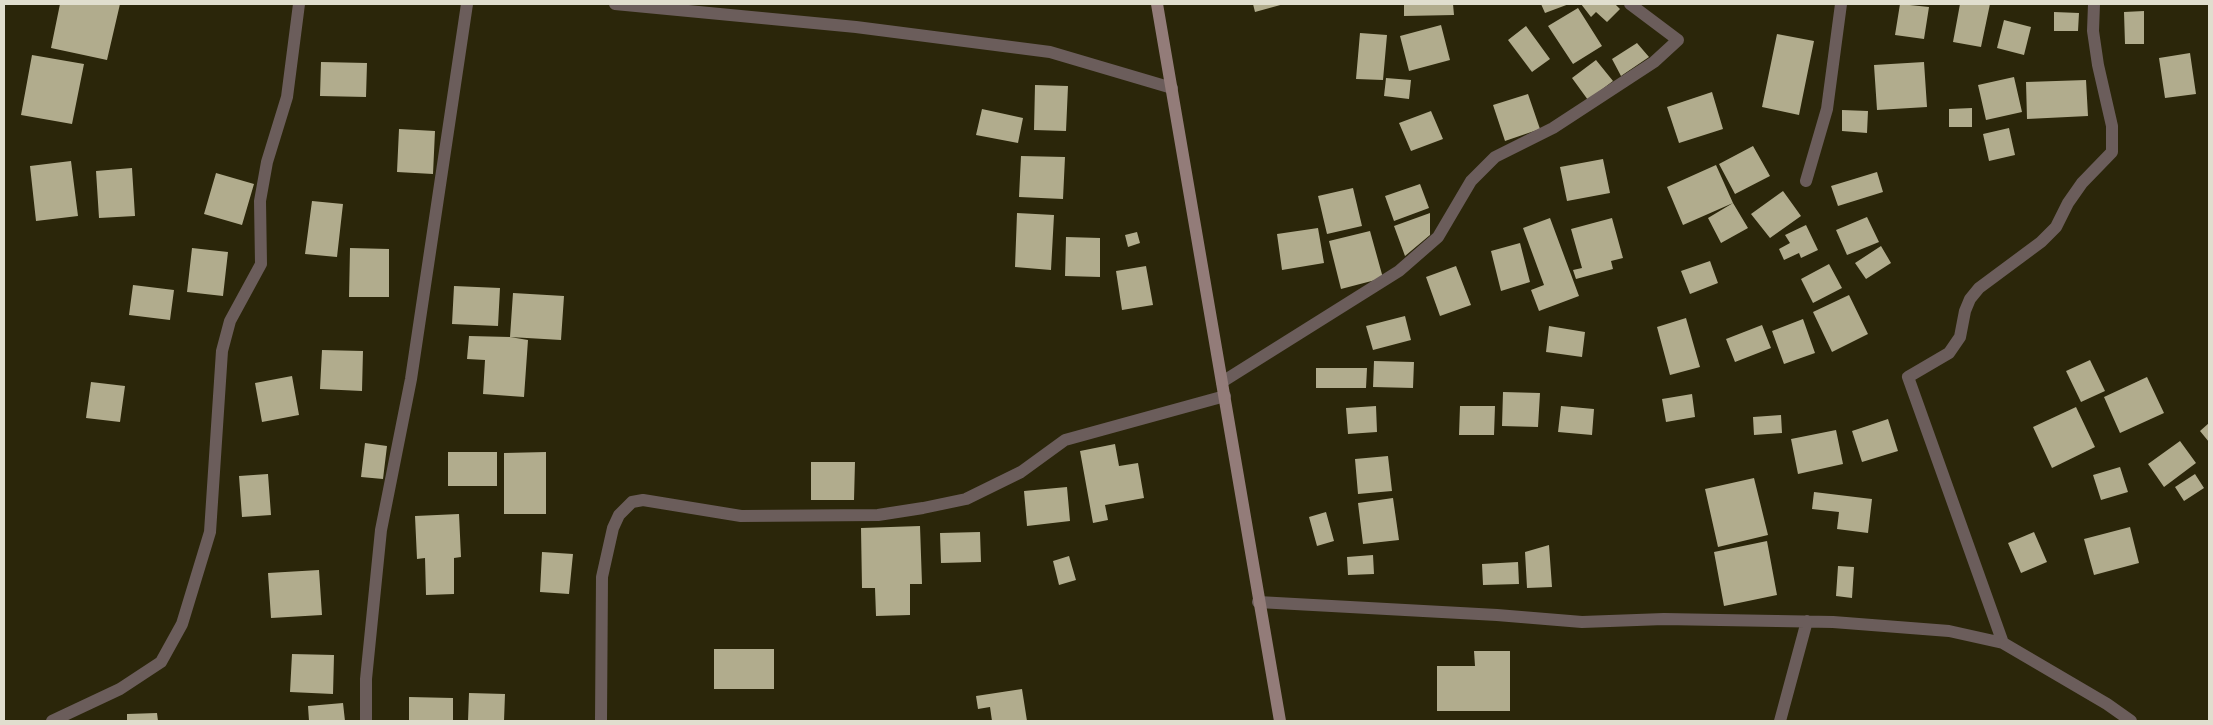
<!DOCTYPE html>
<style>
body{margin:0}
#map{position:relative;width:2213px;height:725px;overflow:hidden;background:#2b260a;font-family:"Asap Condensed",sans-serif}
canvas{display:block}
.frame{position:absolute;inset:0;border:5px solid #e0dece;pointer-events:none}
</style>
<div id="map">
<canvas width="2213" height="725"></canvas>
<div class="frame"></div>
</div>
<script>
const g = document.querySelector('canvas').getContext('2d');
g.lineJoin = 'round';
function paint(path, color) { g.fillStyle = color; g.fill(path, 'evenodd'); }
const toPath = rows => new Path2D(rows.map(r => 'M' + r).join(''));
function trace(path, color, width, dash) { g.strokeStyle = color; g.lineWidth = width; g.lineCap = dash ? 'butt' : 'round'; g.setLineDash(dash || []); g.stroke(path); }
paint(toPath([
 [60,4,120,4,107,60,51,48],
 [1253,4,1284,4,1255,12],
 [1404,4,1453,4,1454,15,1404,16],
 [1541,4,1569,4,1545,13],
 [1581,4,1615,4,1620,9,1607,22,1596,12,1591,17],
 [1900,4,1929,7,1924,39,1895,35],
 [1960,4,1990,4,1981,47,1953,42],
 [1578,8,1602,46,1573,64,1548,26],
 [2144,11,2144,44,2125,44,2124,12],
 [2054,12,2079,13,2078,31,2054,31],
 [2004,20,2031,27,2024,55,1997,48],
 [1441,25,1450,60,1409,71,1400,36],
 [1526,26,1550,59,1532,72,1508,40],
 [1360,33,1387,35,1383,80,1356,79],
 [1777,34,1814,41,1799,115,1762,107],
 [1637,43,1649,57,1621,76,1612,59],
 [2190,53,2196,94,2165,98,2159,58],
 [32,55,84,64,72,124,21,115],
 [1596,60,1613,81,1588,100,1572,78],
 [321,62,367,63,366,97,320,96],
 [1924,62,1927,107,1877,110,1874,65],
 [2014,77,2022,112,1986,120,1978,85],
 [1386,78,1411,80,1409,99,1384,96],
 [2086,80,2088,116,2027,119,2026,82],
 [1035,85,1068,86,1066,131,1034,130],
 [1712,92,1723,129,1679,143,1667,107],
 [1528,94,1540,129,1505,141,1493,105],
 [1972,108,1972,127,1949,127,1949,109],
 [982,109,1023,118,1018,143,976,135],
 [1842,110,1868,111,1867,133,1842,131],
 [1431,111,1443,139,1411,151,1399,123],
 [2009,128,2015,155,1989,161,1983,134],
 [399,129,435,131,433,174,397,172],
 [1753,146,1770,176,1735,194,1719,164],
 [1021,156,1065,157,1063,199,1019,197],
 [1603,159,1610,193,1567,201,1560,167],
 [71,161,78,216,36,221,30,166],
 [1716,165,1733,203,1748,228,1721,243,1708,218,1733,203,1683,225,1667,187],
 [132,168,135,216,99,218,96,171],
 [1877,172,1883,192,1838,206,1831,186],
 [216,173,254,184,242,225,204,214],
 [1420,184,1429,208,1394,221,1385,196],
 [1353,188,1362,226,1327,234,1318,196],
 [1783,191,1801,216,1770,238,1751,214],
 [312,201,343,204,337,257,305,254],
 [1017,213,1054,215,1051,270,1015,267],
 [1430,213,1430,235,1405,256,1394,226],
 [1867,217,1879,242,1847,255,1836,230],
 [1550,218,1579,296,1539,311,1531,290,1544,285,1523,228],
 [1612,218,1623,258,1611,261,1613,269,1576,279,1573,270,1582,268,1571,229],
 [1806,225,1818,250,1801,258,1799,253,1784,260,1779,249,1790,243,1785,235],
 [1318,228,1324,263,1282,270,1277,234],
 [1370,231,1383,278,1341,289,1329,241],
 [1137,232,1140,243,1128,247,1125,235],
 [1066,237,1100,238,1100,277,1065,276],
 [1520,243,1530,282,1501,291,1491,251],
 [1881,246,1891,263,1866,279,1855,263],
 [192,248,228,252,223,296,187,292],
 [350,248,389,249,389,297,349,297],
 [1710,261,1718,283,1690,294,1681,271],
 [1829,264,1842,288,1813,303,1801,279],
 [1146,266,1153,305,1122,310,1116,271],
 [1456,266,1471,305,1440,316,1426,277],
 [133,285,174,290,170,320,129,315],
 [454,286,500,288,498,326,452,324],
 [513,293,564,296,561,340,510,337],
 [1849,295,1868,334,1832,352,1813,312],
 [1405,316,1411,340,1373,350,1366,326],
 [1686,318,1700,367,1670,375,1657,327],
 [1803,319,1815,353,1784,364,1772,331],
 [1762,325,1771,348,1735,362,1726,339],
 [1549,326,1585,332,1582,357,1546,352],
 [469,336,510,337,528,340,524,397,483,394,485,360,467,359],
 [322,350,363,351,362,391,320,389],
 [2090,360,2105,391,2081,402,2066,371],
 [1374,361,1414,362,1413,388,1373,387],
 [1316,368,1367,368,1366,388,1316,388],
 [292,376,299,415,262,422,255,383],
 [2147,377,2164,413,2120,433,2104,397],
 [91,382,125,386,120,422,86,418],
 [1503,392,1540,393,1538,427,1502,426],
 [1692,394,1695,417,1666,422,1662,399],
 [1376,406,1377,432,1348,434,1346,408],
 [1460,406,1495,406,1494,435,1459,435],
 [1561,406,1594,409,1592,435,1558,432],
 [2076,407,2095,447,2052,468,2033,427],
 [1781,415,1782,433,1754,435,1753,417],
 [1888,419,1898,451,1862,462,1852,431],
 [2209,423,2209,442,2200,431],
 [1836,430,1843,464,1798,474,1791,439],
 [2180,441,2196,463,2164,487,2148,464],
 [365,443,387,446,383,479,361,477],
 [1115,444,1119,466,1138,463,1144,498,1105,505,1108,520,1093,523,1080,451],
 [448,452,497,452,497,486,448,486],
 [546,452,546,514,504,514,504,453],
 [1388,456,1392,491,1358,494,1355,459],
 [811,462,855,462,854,500,811,500],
 [2120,467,2128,492,2101,500,2093,475],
 [268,474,271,515,242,517,239,476],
 [2195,474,2204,488,2184,501,2175,487],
 [1754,478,1768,535,1718,547,1705,489],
 [1067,487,1070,521,1027,526,1024,491],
 [1814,492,1872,499,1868,533,1837,529,1839,512,1812,509],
 [1393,498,1399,540,1363,544,1358,503],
 [1326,512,1334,541,1317,546,1309,517],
 [459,514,461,557,454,558,454,594,426,595,425,558,417,559,415,516],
 [920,526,922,584,910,584,910,615,876,616,875,588,862,588,861,528],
 [2130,527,2139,563,2094,575,2084,539],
 [980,532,981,562,941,563,940,533],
 [2034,532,2047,562,2021,573,2008,543],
 [1767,541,1777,595,1724,606,1714,552],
 [1549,545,1552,587,1527,588,1525,552],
 [542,552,573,554,569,594,540,592],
 [1373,555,1374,574,1348,575,1347,557],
 [1069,556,1076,580,1059,585,1053,561],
 [1518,562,1519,584,1483,585,1482,564],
 [1838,566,1854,567,1852,598,1836,596],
 [319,570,322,615,271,618,268,573],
 [714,649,774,649,774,689,714,689],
 [1474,651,1510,651,1510,711,1437,711,1437,666,1475,666],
 [292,654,334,655,333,694,290,692],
 [1022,689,1027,721,992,721,990,707,978,709,976,696],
 [469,693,505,694,504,721,468,721],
 [409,697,453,698,453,721,409,721],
 [343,703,345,721,309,721,308,706],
 [157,713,158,721,127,721,127,714]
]), '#b1ac8d');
trace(toPath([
 [615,4,856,27,1050,52,1172,88],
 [1806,181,1827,109,1841,4],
 [1222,382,1399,271,1438,237,1471,181,1495,157,1553,128,1654,62,1678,40,1630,4],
 [1258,602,1497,615,1582,622,1664,619,1833,622,1949,631,2003,643,2107,704,2131,721],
 [2003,643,1908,377,1949,353,1960,337,1965,311,1970,299,1979,288,2041,242,2056,227,2068,203,2082,183,2112,152,2112,126,2098,65,2093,31,2094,4],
 [52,721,120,689,161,662,182,624,210,532,222,351,230,321,261,264,260,201,267,162,287,97,299,4],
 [366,721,366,679,381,530,411,379,467,4],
 [601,721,602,577,613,528,619,515,632,502,643,500,741,516,878,515,923,508,966,499,1021,472,1065,440,1225,396],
 [1780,721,1807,621]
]), '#6b5d5b', 12);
trace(toPath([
 [1157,4,1280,721]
]), '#937c79', 12);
</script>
